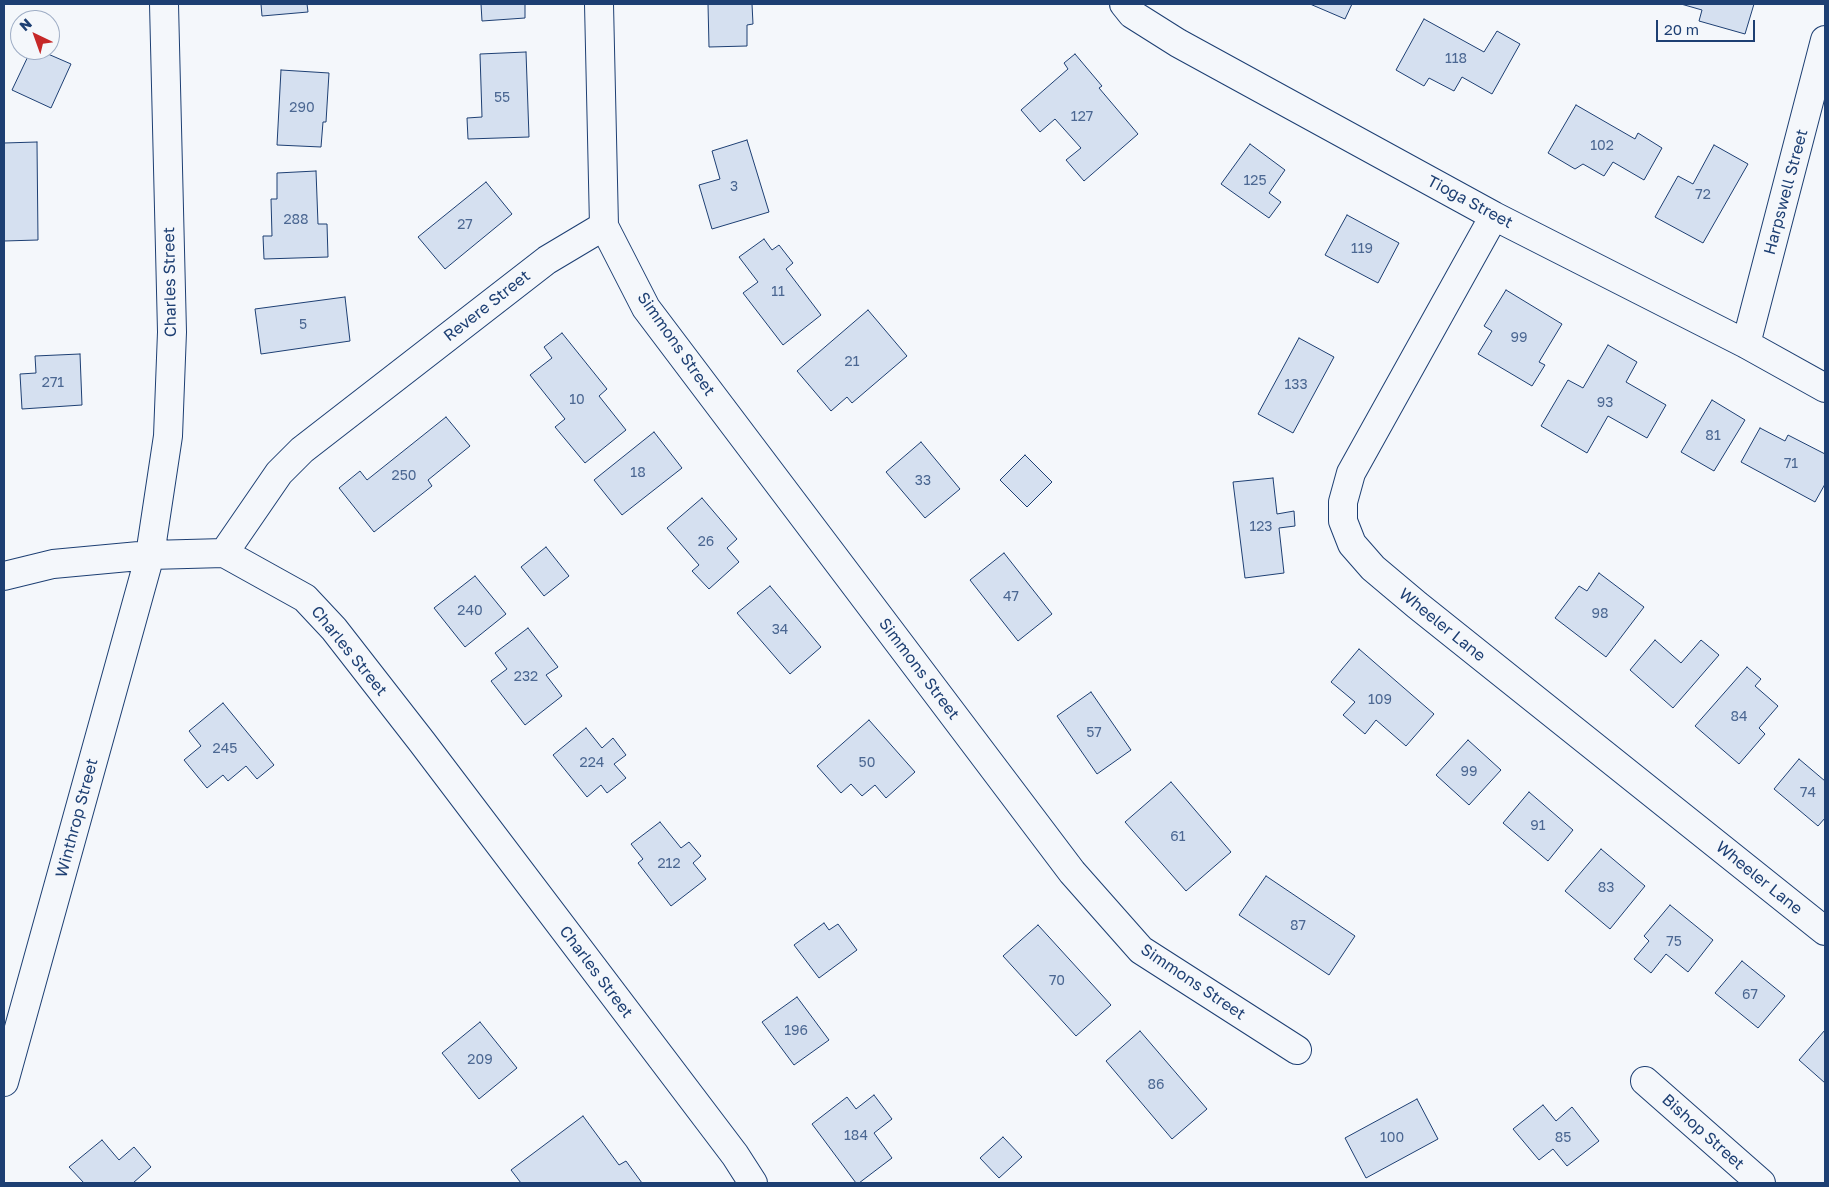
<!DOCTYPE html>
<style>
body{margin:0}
#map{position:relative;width:1829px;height:1187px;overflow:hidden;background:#f4f7fb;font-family:"Golos Text",sans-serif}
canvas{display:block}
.frame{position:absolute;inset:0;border:5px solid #1d3f73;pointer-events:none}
.north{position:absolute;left:10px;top:10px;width:50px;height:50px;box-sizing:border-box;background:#f4f7fb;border:1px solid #9eadc5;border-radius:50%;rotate:318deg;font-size:14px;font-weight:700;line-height:20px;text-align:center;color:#1d3f73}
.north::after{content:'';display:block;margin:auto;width:18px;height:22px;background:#c62828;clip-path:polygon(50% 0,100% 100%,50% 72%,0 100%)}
.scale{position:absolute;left:1656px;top:20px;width:99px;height:22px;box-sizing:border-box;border:2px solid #1d3f73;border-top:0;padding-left:6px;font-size:15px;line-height:18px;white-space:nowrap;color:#1d3f73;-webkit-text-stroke:4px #f4f7fb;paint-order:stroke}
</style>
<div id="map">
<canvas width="1829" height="1187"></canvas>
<div class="frame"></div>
<div class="north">N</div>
<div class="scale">20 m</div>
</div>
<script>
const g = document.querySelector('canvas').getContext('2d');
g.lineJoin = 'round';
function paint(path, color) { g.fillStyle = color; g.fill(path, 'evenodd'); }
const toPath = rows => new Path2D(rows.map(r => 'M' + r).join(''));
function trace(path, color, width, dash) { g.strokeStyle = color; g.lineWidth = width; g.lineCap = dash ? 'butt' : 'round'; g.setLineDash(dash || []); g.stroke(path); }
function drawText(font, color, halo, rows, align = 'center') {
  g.font = font + ' "Golos Text",sans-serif'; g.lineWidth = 4; g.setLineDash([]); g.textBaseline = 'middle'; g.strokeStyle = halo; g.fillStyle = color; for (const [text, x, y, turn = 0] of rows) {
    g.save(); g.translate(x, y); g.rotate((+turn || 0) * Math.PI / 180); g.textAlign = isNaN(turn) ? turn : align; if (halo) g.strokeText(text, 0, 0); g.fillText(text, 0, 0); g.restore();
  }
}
const building = toPath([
 [261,4,307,4,308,12,262,16,261,4],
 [481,4,525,4,525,18,482,21,481,4],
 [708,4,752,4,753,24,747,25,747,46,709,47,708,4],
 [1310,4,1352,4,1345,19,1310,4],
 [1681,4,1754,4,1745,34,1699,21,1702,10,1681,4],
 [1424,19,1484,52,1497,31,1520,44,1492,94,1462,77,1454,91,1429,78,1424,86,1396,70,1424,19],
 [50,30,57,34,50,50,50,30],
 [31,50,50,50,48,54,71,64,51,108,12,90,31,50],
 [526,52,529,137,468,139,467,118,482,117,480,54,526,52],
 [1075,54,1102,86,1099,88,1138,134,1084,181,1066,160,1081,148,1055,119,1040,132,1021,110,1068,69,1064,63,1075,54],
 [281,70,329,73,326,122,323,122,321,147,277,145,281,70],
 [1576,105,1635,139,1638,133,1662,148,1644,180,1613,162,1604,176,1583,164,1575,169,1548,153,1576,105],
 [747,140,769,212,712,229,699,185,720,179,712,151,747,140],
 [37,142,38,240,4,241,4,143,37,142],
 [1250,144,1285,170,1269,193,1281,202,1269,218,1221,184,1250,144],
 [1714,145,1748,164,1703,243,1655,217,1678,176,1693,184,1714,145],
 [316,171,318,224,327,224,328,257,264,259,263,236,272,236,271,199,277,199,277,173,316,171],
 [486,182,512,214,445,269,418,237,486,182],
 [1347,215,1399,243,1378,283,1325,255,1347,215],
 [764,239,772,250,779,245,793,263,786,269,821,315,783,345,743,293,758,282,739,257,764,239],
 [1506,290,1562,324,1539,362,1545,365,1532,386,1478,354,1492,331,1484,326,1506,290],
 [345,297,350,341,261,354,255,309,345,297],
 [868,310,907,356,852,403,847,397,831,411,797,371,868,310],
 [562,333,607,389,599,396,626,430,585,463,555,427,565,419,530,375,552,358,544,347,562,333],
 [1299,338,1334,357,1293,433,1258,414,1299,338],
 [1608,345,1637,362,1626,382,1666,405,1647,438,1608,416,1587,453,1541,426,1568,380,1583,388,1608,345],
 [80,354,82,405,22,409,20,374,36,373,35,356,80,354],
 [1712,400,1745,420,1714,471,1681,452,1712,400],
 [446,417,470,446,428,480,432,486,374,532,339,488,360,471,367,480,446,417],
 [1760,428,1785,441,1788,435,1825,454,1825,484,1815,502,1741,462,1760,428],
 [654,432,682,468,622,515,594,480,654,432],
 [921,442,960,489,925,518,886,472,921,442],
 [1025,455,1052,482,1027,507,1000,480,1025,455],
 [1273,478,1277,514,1294,511,1295,526,1279,528,1284,573,1245,578,1233,482,1273,478],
 [702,498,737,539,727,548,739,562,709,589,692,571,699,565,667,528,702,498],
 [546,547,569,576,544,596,521,567,546,547],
 [1004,553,1052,614,1018,641,970,580,1004,553],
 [1599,573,1644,607,1606,657,1555,618,1579,586,1587,591,1599,573],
 [475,576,506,614,465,647,434,608,475,576],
 [770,586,821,647,790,674,737,613,770,586],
 [528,628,558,667,546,675,562,696,525,725,491,681,507,669,495,653,528,628],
 [1655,640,1681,663,1701,640,1719,655,1673,708,1630,670,1655,640],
 [1359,649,1434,714,1406,746,1376,720,1365,734,1343,715,1355,702,1331,682,1359,649],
 [1747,667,1761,679,1755,686,1778,706,1759,728,1765,734,1739,764,1695,726,1747,667],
 [1091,692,1131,750,1097,774,1057,716,1091,692],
 [223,703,274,765,257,779,246,766,228,781,223,775,207,788,184,760,201,746,189,731,223,703],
 [869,720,915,772,886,798,875,785,862,796,851,784,841,793,817,766,869,720],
 [586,728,602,748,613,738,626,755,614,764,626,778,607,793,601,785,587,797,553,755,586,728],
 [1468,740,1501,770,1469,805,1436,775,1468,740],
 [1799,759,1825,781,1825,818,1818,826,1774,789,1799,759],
 [1171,782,1231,852,1186,891,1125,822,1171,782],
 [1529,792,1573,830,1548,861,1503,823,1529,792],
 [660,822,681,848,689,842,701,856,693,863,706,879,671,906,638,863,643,859,631,844,660,822],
 [1601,849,1645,886,1610,929,1565,891,1601,849],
 [1266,876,1355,936,1329,975,1239,915,1266,876],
 [1670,905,1713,940,1688,972,1666,954,1651,973,1634,959,1649,941,1644,936,1670,905],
 [824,923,829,930,838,924,857,950,819,978,794,945,824,923],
 [1038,925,1111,1005,1076,1036,1003,956,1038,925],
 [1742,961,1785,996,1758,1028,1715,993,1742,961],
 [797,997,829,1040,794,1065,762,1022,797,997],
 [480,1022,517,1068,479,1099,442,1053,480,1022],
 [1825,1030,1825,1083,1799,1060,1825,1030],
 [1140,1031,1207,1109,1172,1139,1106,1061,1140,1031],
 [874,1095,892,1119,874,1133,892,1158,859,1183,856,1183,812,1124,847,1097,856,1109,874,1095],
 [1417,1099,1438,1139,1366,1178,1345,1138,1417,1099],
 [1543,1105,1556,1121,1572,1107,1599,1141,1567,1166,1553,1149,1539,1160,1513,1129,1543,1105],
 [583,1116,619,1165,626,1161,642,1183,521,1183,511,1170,583,1116],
 [1003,1137,1022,1157,999,1178,980,1158,1003,1137],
 [102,1140,119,1160,134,1147,151,1167,133,1183,84,1183,69,1167,102,1140]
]);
paint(building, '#d5e0f0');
trace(building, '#1d3f73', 1);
const minor = toPath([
 [599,4,604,226,646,308,1072,872,1141,950,1297,1050],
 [1124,4,1132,14,1178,43,1494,216,1746,344,1825,388],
 [1494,216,1351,473,1343,502,1343,521,1352,544,1373,568,1417,605,1825,931],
 [1746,344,1825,40],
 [224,553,279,473,302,450,547,260,604,226],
 [4,576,53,564,150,555,224,553,305,598,334,629,422,742,735,1155,753,1183],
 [1645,1081,1761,1183],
 [4,1082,150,555,168,436,172,332,164,4]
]);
trace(minor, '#1d3f73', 30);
trace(minor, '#f4f7fb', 28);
drawText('14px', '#4b6792', null, [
 ["118",1456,59],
 ["55",502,98],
 ["290",302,108],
 ["127",1082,117],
 ["102",1602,146],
 ["125",1255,181],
 ["3",734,187],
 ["72",1703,195],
 ["288",296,220],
 ["27",465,225],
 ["119",1362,249],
 ["11",778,292],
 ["5",303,325],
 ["99",1519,338],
 ["21",852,362],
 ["271",53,383],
 ["133",1296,385],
 ["10",577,400],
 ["93",1605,403],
 ["81",1713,436],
 ["71",1791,464],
 ["18",638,473],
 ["250",404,476],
 ["33",923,481],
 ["123",1261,527],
 ["26",706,542],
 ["47",1011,597],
 ["240",470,611],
 ["98",1600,614],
 ["34",780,630],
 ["232",526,677],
 ["109",1380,700],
 ["84",1739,717],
 ["57",1094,733],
 ["245",225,749],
 ["224",592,763],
 ["50",867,763],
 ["99",1469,772],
 ["74",1808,793],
 ["91",1538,826],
 ["61",1178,837],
 ["212",669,864],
 ["83",1606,888],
 ["87",1298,926],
 ["75",1674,942],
 ["70",1057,981],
 ["67",1750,995],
 ["196",796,1031],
 ["209",480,1060],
 ["86",1156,1085],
 ["184",856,1136],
 ["100",1392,1138],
 ["85",1563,1138]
]);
drawText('16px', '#1d3f73', '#f4f7fb', [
 ["Harpswell Street",1786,192,-75],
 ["Tioga Street",1470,202,28],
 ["Charles Street",170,282,-91],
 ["Revere Street",487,306,-38],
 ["Simmons Street",676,344,55],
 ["Wheeler Lane",1442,625,39],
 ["Charles Street",349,651,51],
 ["Simmons Street",919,669,53],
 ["Winthrop Street",77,818,-75],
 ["Wheeler Lane",1759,878,39],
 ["Charles Street",596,972,53],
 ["Simmons Street",1193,982,34],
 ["Bishop Street",1703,1132,42]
]);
</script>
